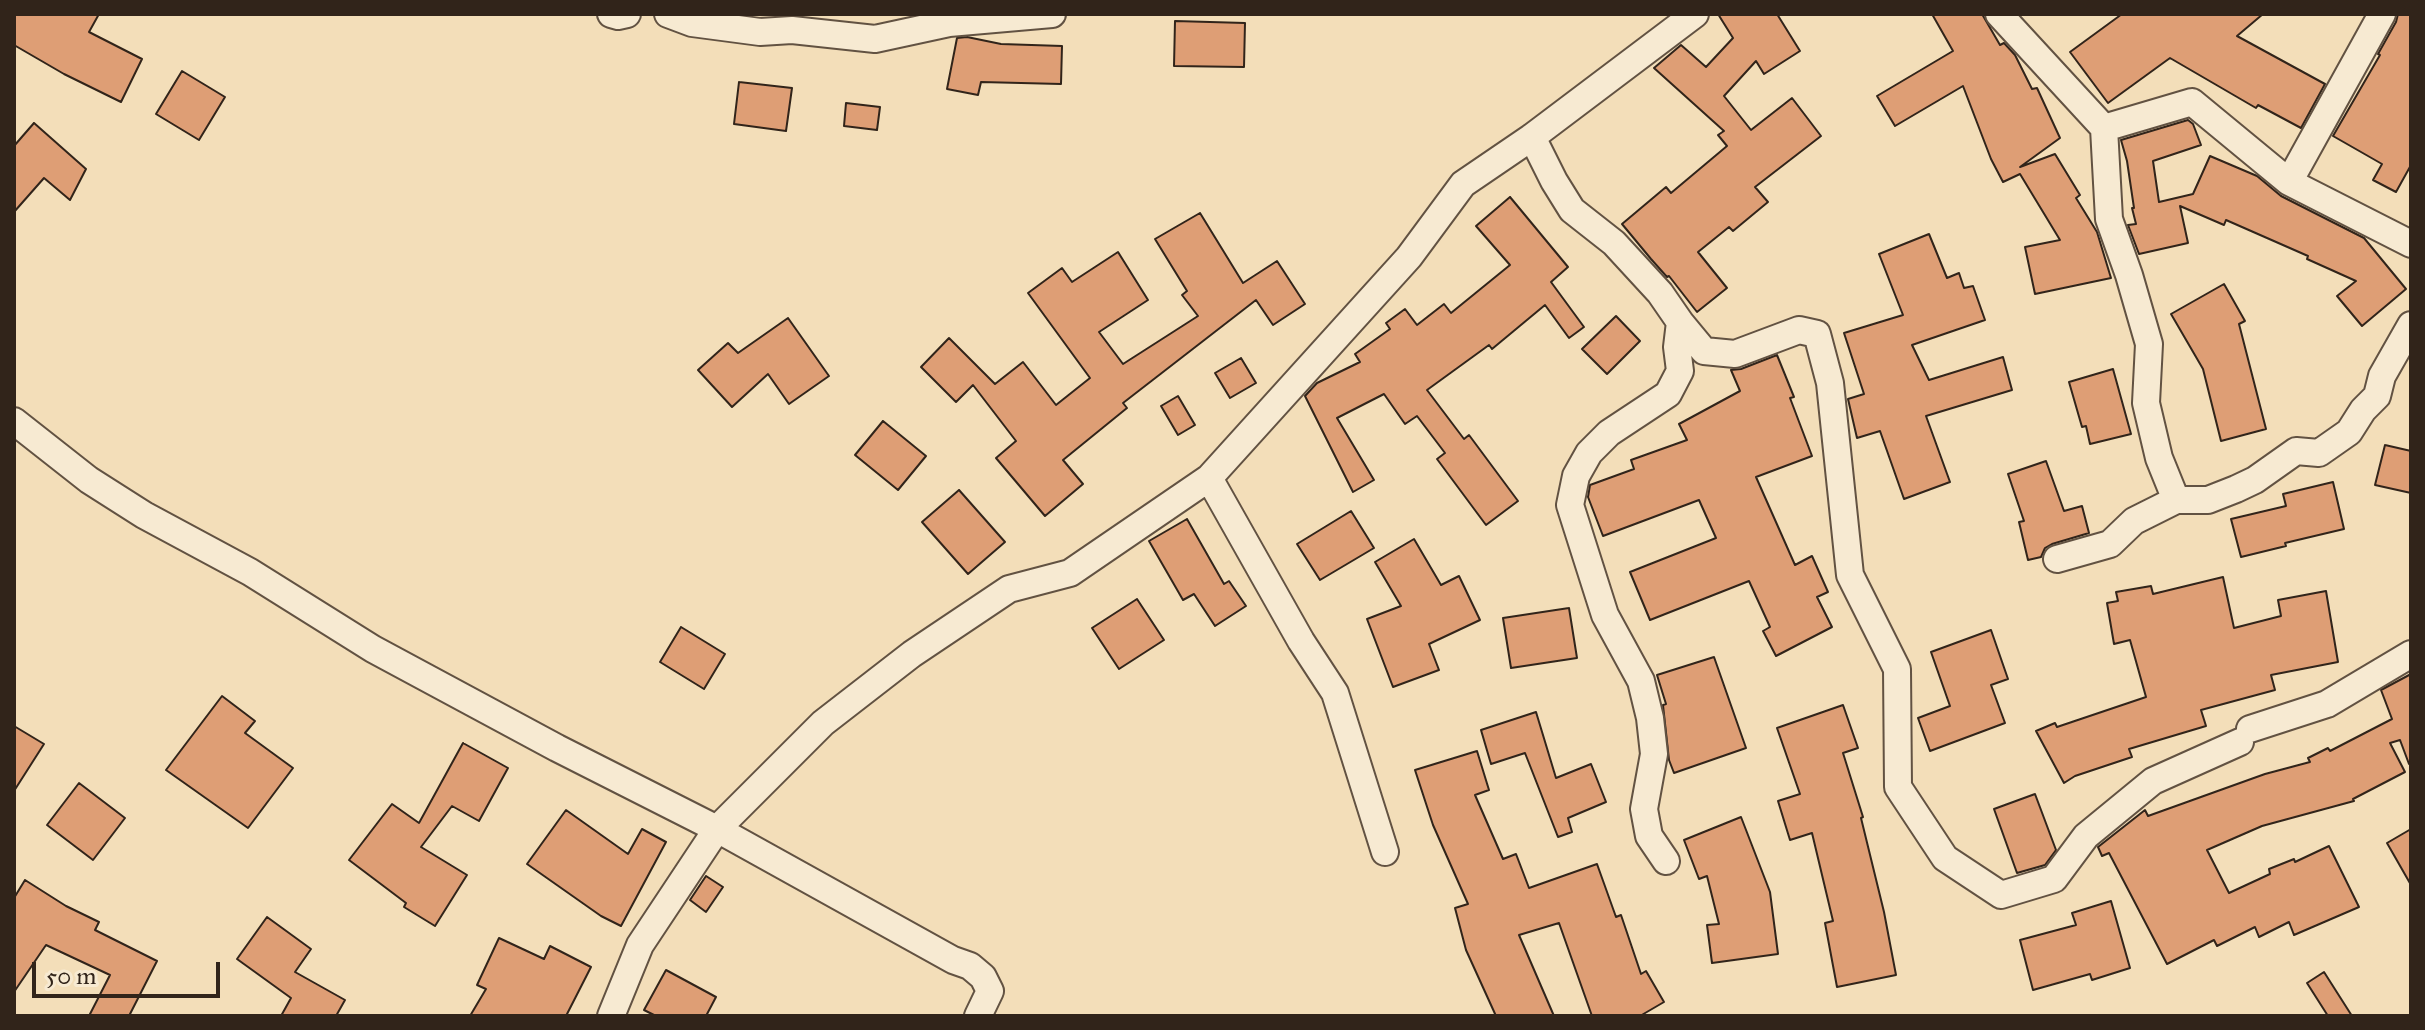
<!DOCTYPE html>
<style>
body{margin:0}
#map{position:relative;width:2425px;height:1030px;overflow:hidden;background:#f3deb9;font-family:"IM FELL Great Primer",serif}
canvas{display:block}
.frame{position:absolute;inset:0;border:16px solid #31241a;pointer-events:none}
.scale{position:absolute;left:32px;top:962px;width:188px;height:36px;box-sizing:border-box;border:4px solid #31241a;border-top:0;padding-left:10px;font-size:24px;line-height:28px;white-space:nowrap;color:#31241a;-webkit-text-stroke:6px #f7ead2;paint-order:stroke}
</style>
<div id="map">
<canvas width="2425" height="1030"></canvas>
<div class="frame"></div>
<div class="scale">50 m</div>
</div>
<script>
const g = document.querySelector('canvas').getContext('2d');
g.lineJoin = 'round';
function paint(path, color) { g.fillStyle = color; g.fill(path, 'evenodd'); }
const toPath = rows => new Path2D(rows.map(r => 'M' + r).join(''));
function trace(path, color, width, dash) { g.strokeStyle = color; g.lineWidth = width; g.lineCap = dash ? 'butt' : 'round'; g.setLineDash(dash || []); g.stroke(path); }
const building = toPath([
 [14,14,99,14,89,32,142,59,121,102,64,74,14,45,14,14],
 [1718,14,1777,14,1800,51,1764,74,1756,61,1724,96,1751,130,1792,98,1821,136,1755,187,1768,202,1733,231,1729,227,1698,252,1727,288,1697,312,1669,276,1667,277,1651,259,1622,224,1666,187,1671,193,1727,146,1718,135,1724,131,1654,68,1681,45,1706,67,1733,38,1718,14],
 [1932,14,1982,14,2000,45,2004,43,2015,55,2032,89,2037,88,2060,138,2020,167,2055,154,2080,195,2076,198,2097,232,2111,278,2035,294,2025,247,2060,240,2020,174,2003,182,1991,159,1963,86,1895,126,1877,96,1953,51,1932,14],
 [2122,14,2263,14,2237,36,2325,84,2301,128,2258,105,2256,108,2170,58,2108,103,2070,52,2122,14],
 [2398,14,2411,14,2411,165,2396,192,2373,180,2382,164,2333,136,2380,55,2378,54,2396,22,2398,14],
 [1175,21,1245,23,1244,67,1174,66,1175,21],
 [967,37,1001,44,1062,46,1061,84,981,82,978,95,947,89,957,38,967,37],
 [182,71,225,97,199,140,156,114,182,71],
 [739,82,792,88,786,131,734,124,739,82],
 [846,103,880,107,877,130,844,126,846,103],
 [2188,120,2193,124,2201,145,2153,161,2159,202,2193,194,2210,156,2257,176,2281,196,2364,238,2406,289,2362,326,2337,296,2356,281,2307,259,2308,256,2226,220,2224,225,2180,206,2188,243,2139,254,2128,225,2136,224,2132,208,2134,208,2127,161,2121,140,2188,120],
 [34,123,86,169,70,200,44,178,14,212,14,146,34,123],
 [1510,197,1568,267,1551,282,1584,327,1569,338,1545,305,1492,349,1489,345,1427,390,1464,439,1469,435,1518,501,1486,525,1437,459,1445,453,1417,416,1405,424,1384,394,1337,418,1374,480,1353,492,1305,396,1317,383,1360,362,1355,354,1390,329,1386,323,1405,309,1417,325,1444,304,1451,313,1510,265,1476,226,1510,197],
 [1200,213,1243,283,1277,261,1305,304,1273,325,1256,300,1123,403,1127,408,1063,460,1083,484,1045,516,996,458,1016,441,973,385,956,402,921,367,949,338,995,384,1023,362,1056,405,1090,378,1028,293,1062,268,1072,282,1118,252,1148,300,1099,332,1123,364,1198,316,1182,295,1187,291,1155,239,1200,213],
 [1929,234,1947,278,1959,273,1964,288,1973,286,1985,320,1912,345,1929,380,2003,357,2012,390,1926,416,1950,482,1904,499,1880,431,1857,438,1848,399,1864,394,1844,333,1903,315,1879,254,1929,234],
 [2224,284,2245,321,2239,324,2266,429,2221,441,2203,369,2171,314,2224,284],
 [1616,316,1640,341,1607,374,1582,349,1616,316],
 [788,318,829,376,789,404,768,374,732,407,698,370,728,343,738,353,788,318],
 [1777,355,1794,397,1790,398,1812,456,1756,477,1795,565,1812,556,1828,592,1817,597,1832,627,1776,656,1763,631,1770,627,1749,581,1650,620,1630,572,1716,538,1699,500,1603,536,1588,497,1590,485,1634,469,1631,460,1687,440,1679,424,1740,391,1731,370,1741,369,1777,355],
 [1241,358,1256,383,1230,398,1215,373,1241,358],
 [2113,369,2131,434,2090,444,2086,426,2082,427,2069,382,2113,369],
 [1178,396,1195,425,1178,435,1161,406,1178,396],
 [883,421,926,456,898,490,855,455,883,421],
 [2385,445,2411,451,2411,493,2375,485,2385,445],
 [2046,461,2064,511,2082,506,2089,533,2052,544,2045,548,2041,557,2028,560,2019,522,2024,521,2008,474,2046,461],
 [2333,482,2344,529,2285,543,2286,546,2241,557,2231,519,2286,506,2283,494,2333,482],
 [959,490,1005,542,968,574,922,522,959,490],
 [1351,511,1374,548,1320,580,1297,544,1351,511],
 [1187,519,1224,584,1229,581,1246,606,1215,626,1194,594,1183,600,1149,541,1187,519],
 [1414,539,1441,585,1459,576,1480,620,1429,644,1439,670,1393,687,1367,619,1401,606,1375,562,1414,539],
 [2223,577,2234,628,2281,616,2278,600,2326,591,2338,662,2271,675,2275,690,2201,710,2206,726,2129,749,2132,757,2075,776,2064,783,2036,731,2055,723,2057,727,2146,697,2130,640,2114,644,2107,603,2118,601,2116,592,2151,586,2153,594,2223,577],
 [1137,599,1164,640,1119,669,1092,628,1137,599],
 [1569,608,1577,658,1511,668,1503,618,1569,608],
 [681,627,725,654,704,689,660,662,681,627],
 [1991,630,2008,679,1991,685,2005,723,1930,751,1918,718,1950,706,1931,652,1991,630],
 [1714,657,1746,748,1674,773,1669,760,1663,705,1666,704,1657,675,1714,657],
 [2411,674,2411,764,2409,764,2400,740,2390,743,2405,772,2353,799,2354,801,2262,826,2207,850,2229,893,2270,874,2269,869,2294,859,2295,862,2329,846,2359,907,2294,935,2289,922,2259,937,2255,927,2217,946,2214,940,2167,964,2109,853,2102,856,2098,847,2145,810,2148,816,2265,774,2310,762,2308,758,2328,748,2330,751,2392,719,2381,690,2411,674],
 [222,696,255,721,245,733,293,768,248,828,166,770,222,696],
 [1843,705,1858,748,1843,753,1863,817,1861,818,1884,912,1896,975,1837,987,1825,923,1833,921,1812,833,1790,840,1778,801,1800,794,1777,728,1843,705],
 [1536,712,1556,778,1591,764,1606,802,1568,818,1572,832,1558,837,1525,753,1491,764,1481,730,1536,712],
 [14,726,44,744,14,791,14,726],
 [463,743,508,768,479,821,452,806,421,847,467,875,435,926,404,907,406,903,349,860,392,804,419,823,463,743],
 [1477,751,1489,790,1475,795,1503,859,1516,854,1529,888,1597,864,1616,917,1621,915,1641,974,1646,971,1664,1002,1640,1016,1592,1016,1559,923,1519,935,1554,1016,1496,1016,1466,950,1455,908,1468,904,1433,825,1415,770,1477,751],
 [79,783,125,818,93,860,47,825,79,783],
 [2035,794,2056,850,2045,865,2017,873,1994,809,2035,794],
 [566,810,628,854,642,829,666,842,621,926,601,916,527,864,566,810],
 [1741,817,1770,892,1778,954,1712,963,1707,925,1719,924,1707,876,1699,879,1684,840,1741,817],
 [2411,829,2411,885,2387,843,2411,829],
 [706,876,723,887,706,912,690,900,706,876],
 [25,880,66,906,99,922,95,930,157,961,129,1016,89,1016,110,975,46,945,14,992,14,898,25,880],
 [2111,901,2130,968,2092,980,2090,974,2033,990,2020,940,2076,925,2072,913,2111,901],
 [267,917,311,949,295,972,345,1000,336,1016,281,1016,291,998,237,959,267,917],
 [499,938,544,959,550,946,591,967,566,1016,470,1016,486,989,477,985,499,938],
 [666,970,716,997,706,1016,656,1016,644,1010,666,970],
 [2324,972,2352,1016,2328,1016,2307,983,2324,972]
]);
paint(building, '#de9e75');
trace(building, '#31241a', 2);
const minor = toPath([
 [611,14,618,16,627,14],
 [668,14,692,23,760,32,792,30,875,39,949,23,1052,14],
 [1999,14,2104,128,2109,219,2129,275,2149,344,2146,403,2159,458,2176,500],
 [2104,128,2192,102,2289,182,2411,244],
 [1532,137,1554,181,1572,210,1614,243,1660,293,1680,322,1677,347,1680,371,1668,394,1609,433,1589,453,1576,476,1570,505,1605,615,1641,681,1650,718,1654,754,1644,809,1649,836,1666,861],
 [2289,182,2382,14],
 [1680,322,1704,351,1735,354,1799,330,1817,334,1830,383,1850,575,1897,669,1898,787,1945,858,2001,895,2054,879,2086,836,2153,781,2240,742],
 [14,421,89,480,144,515,250,572,373,649,557,748,717,829,953,960,970,966,983,977,990,991,978,1016],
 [1209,478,1301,641,1335,693,1385,852],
 [2057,559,2110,544,2134,521,2176,500,2208,500,2236,489,2255,480,2296,451,2319,453,2349,432,2363,410,2377,396,2382,376,2411,325],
 [2250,729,2327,704,2411,654],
 [611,1016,640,945,717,829,823,723,912,654,1009,589,1070,573,1209,478,1409,257,1463,184,1532,137,1695,14]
]);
trace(minor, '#625242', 30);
trace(minor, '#f7ead2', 26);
</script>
